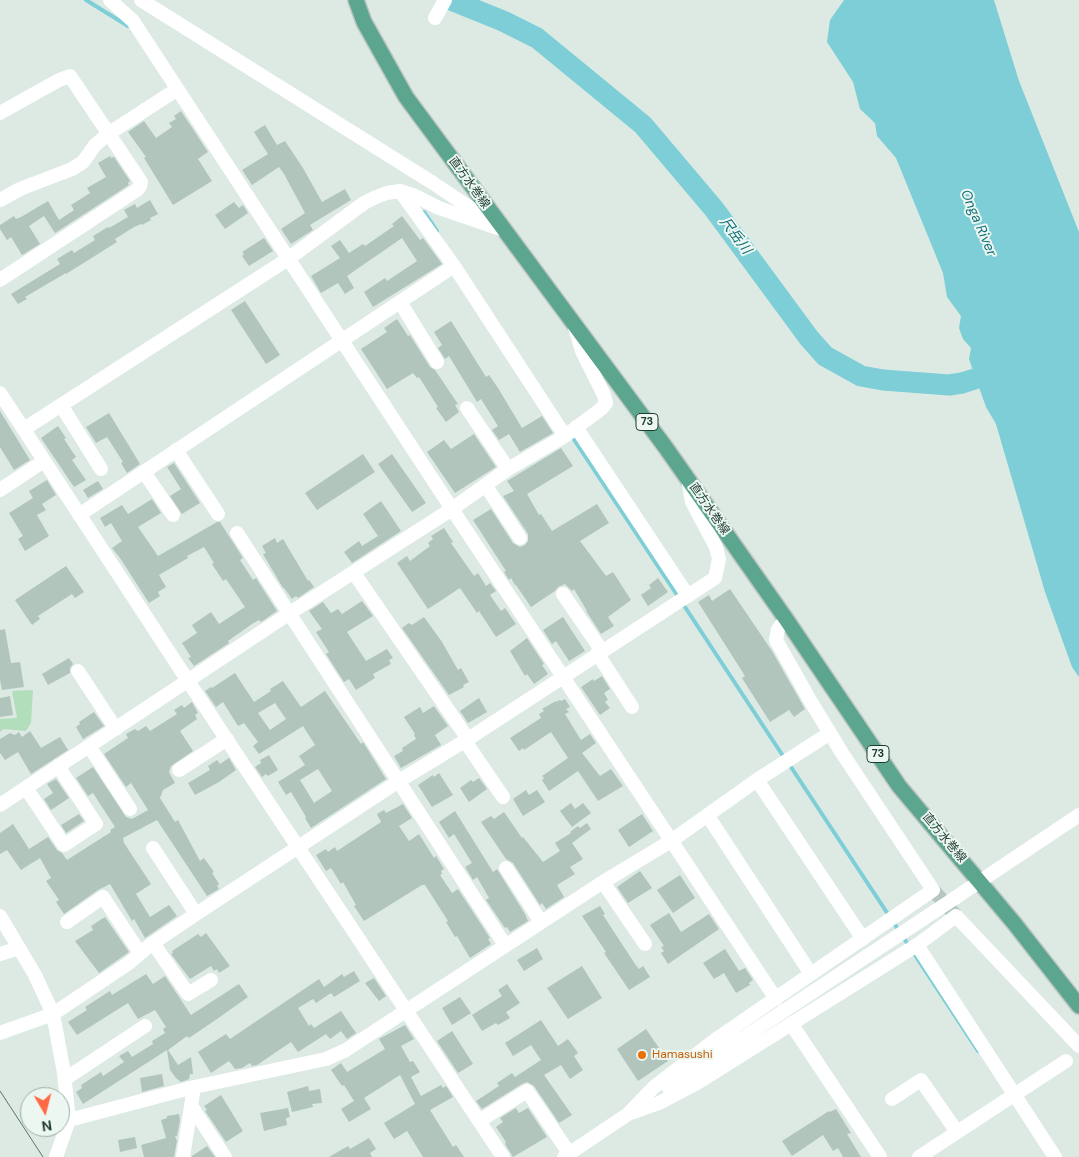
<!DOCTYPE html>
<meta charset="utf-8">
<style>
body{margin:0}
#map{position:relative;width:1079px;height:1157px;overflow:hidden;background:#dceae3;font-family:"DM Sans",sans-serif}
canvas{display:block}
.north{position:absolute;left:20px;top:1087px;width:50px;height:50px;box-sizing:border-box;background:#edf7f1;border:1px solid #9aaca4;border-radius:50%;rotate:172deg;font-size:14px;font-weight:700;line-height:20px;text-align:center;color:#1d3b31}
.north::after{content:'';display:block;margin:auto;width:18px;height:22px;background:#ff6845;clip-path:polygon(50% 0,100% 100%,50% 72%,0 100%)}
</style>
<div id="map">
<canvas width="1079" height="1157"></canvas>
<div class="north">N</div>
</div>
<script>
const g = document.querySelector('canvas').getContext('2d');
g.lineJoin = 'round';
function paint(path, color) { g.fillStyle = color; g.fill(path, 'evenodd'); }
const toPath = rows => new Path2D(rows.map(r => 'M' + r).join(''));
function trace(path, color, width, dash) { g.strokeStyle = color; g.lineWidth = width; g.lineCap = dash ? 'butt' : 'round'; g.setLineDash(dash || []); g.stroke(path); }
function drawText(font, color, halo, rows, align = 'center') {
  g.font = font + ' "DM Sans","Noto Sans JP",sans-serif'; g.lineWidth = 4; g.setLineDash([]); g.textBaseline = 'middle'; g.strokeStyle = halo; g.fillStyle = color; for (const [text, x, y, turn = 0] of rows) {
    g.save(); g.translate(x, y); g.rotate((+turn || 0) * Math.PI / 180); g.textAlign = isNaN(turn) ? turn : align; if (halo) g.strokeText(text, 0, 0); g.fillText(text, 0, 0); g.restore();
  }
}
paint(toPath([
 [33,690,31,723,26,731,4,729,0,732,0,719,17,718,12,691]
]), '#b2debb');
paint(toPath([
 [844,0,994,0,1019,81,1079,232,1079,677,1072,667,1045,592,996,424,986,407,969,359,971,348,963,339,959,328,961,316,947,297,943,273,896,158,877,136,875,123,860,109,853,82,827,42,830,20]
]), '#7dced6');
trace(toPath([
 [86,0,128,26],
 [424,212,437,231],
 [571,435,679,598],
 [683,604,785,759],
 [789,764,909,946],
 [913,952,978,1051]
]), '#7dced6', 4);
trace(toPath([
 [451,0,503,21,537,38,643,125,714,209,809,338,825,356,861,376,883,380,949,385,962,383,1003,370]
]), '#7dced6', 21);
paint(toPath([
 [181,111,208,152,198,159,212,181,173,205,144,158,146,157,128,132,144,121,156,138,172,127,169,123,176,119,174,116],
 [265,125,277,145,285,141,303,168,322,202,345,189,351,200,310,225,313,230,291,244,281,229,305,213,284,174,279,167,252,185,242,170,268,154,254,132],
 [110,156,111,158,114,157,130,181,128,183,129,185,55,233,44,216,29,226,40,244,22,255,11,237,7,240,0,229,0,225,14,216,16,219,21,217,48,201,59,220,74,210,71,205,90,193,87,188,106,177,98,163],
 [150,200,158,214,150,218,151,220,142,225,141,224,134,227,115,239,117,242,66,274,66,273,25,297,27,299,18,304,11,294,60,264,57,259,72,250,74,253,95,240,93,236,108,227,109,228,128,217,124,210,135,204,137,208],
 [234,202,239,208,243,205,248,213,225,229,215,215],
 [402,216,420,240,423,238,442,264,373,307,364,292,385,278,387,281,417,261,402,238,347,276,354,288,345,294,338,283,321,293,311,276,340,258,331,246,340,240,349,253,363,244,365,246,394,226,392,224],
 [264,238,273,251,249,266,242,256,244,254,242,252],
 [245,301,280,355,266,364,231,310],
 [397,319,408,336,410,335,430,367,435,370,458,404,455,405,459,412,446,422,436,408,438,407,419,377,417,378,413,373,387,389,361,349,387,332,384,328],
 [451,321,486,377,489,375,498,388,522,428,542,416,553,433,520,452,509,434,499,440,492,430,498,426,481,399,477,402,449,356,445,359,438,348,442,345,434,332],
 [0,411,30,460,14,470,0,447],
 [109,413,140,464,127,473,121,463,123,462,107,437,96,443,86,427],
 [58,426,66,438,64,439,76,457,72,460,86,480,74,487,41,438],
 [474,434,496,467,455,493,427,452,444,440,451,449],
 [561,448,573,466,527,494,539,515,541,514,552,531,597,504,609,523,580,541,606,576,613,572,631,600,608,617,614,626,601,634,586,611,587,611,574,589,572,591,565,584,558,587,555,591,531,607,516,585,515,585,511,578,509,580,504,572,506,571,473,520,491,509,513,543,520,547,525,545,528,541,528,534,503,496,514,491,507,481],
 [363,454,375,472,317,510,305,493],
 [392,454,426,503,412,512,378,464],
 [174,463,200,503,182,514,170,496,181,489,167,467],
 [47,480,56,495,42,504,46,510,37,515,49,536,25,551,18,539,23,536,9,513,33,498,29,491],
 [98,481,103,489,88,498,83,490],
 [152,499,161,513,138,527,158,556,217,522,220,522,243,558,240,560,253,580,256,578,277,611,261,622,259,620,252,624,228,641,229,643,194,666,188,658,191,657,182,643,197,633,192,625,211,612,219,624,245,607,226,579,223,581,212,564,214,563,204,547,187,556,188,558,159,575,166,587,158,592,160,596,149,603,120,558,112,548,122,541,111,523,105,527,100,518,122,505,128,514],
 [381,501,401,531,352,563,344,552,359,541,362,546,378,536,363,514],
 [444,528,453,542,451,543,474,576,478,573,486,586,490,583,496,591,490,595,501,611,505,608,516,624,496,637,479,611,477,613,460,588,428,609,397,563,407,556,410,561,430,546,428,543,433,539,431,536],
 [275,538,277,543,283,539,308,581,309,580,314,587,298,598,296,596,292,599,284,588,283,588,263,554,266,553,262,546],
 [66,566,84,592,75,598,72,594,38,616,40,619,32,625,15,600],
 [658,578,668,592,648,606,641,595,651,588,649,585],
 [730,589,772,651,805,709,794,717,789,710,770,722,742,678,745,676,698,602,709,595,712,601],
 [362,601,373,616,347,632,366,661,387,649,393,658,389,660,391,664,373,674,375,678,356,690,349,679,344,682,326,654,329,652,316,632,322,629,309,611,323,602,331,613,338,609,342,614],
 [424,617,442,642,458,670,461,668,469,682,463,685,464,687,449,695,402,628,409,623,412,625],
 [563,617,585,651,569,661,556,641,552,644,543,630],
 [5,629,11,663,20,662,24,687,2,690,0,680,0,630],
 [527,638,544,664,542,665,548,674,534,684,527,674,525,676,510,651],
 [69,658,73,664,70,668,70,673,48,685,42,674],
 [235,673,254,702,271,691,270,689,283,681,301,707,325,691,361,744,363,742,386,779,311,828,305,818,306,817,291,792,286,795,278,782,305,765,299,756,315,745,303,726,259,754,253,746,258,742,244,723,238,726,223,702,216,707,205,691,211,687,212,688],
 [275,703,286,719,270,730,258,713],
 [318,769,332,791,314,803,300,780],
 [602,676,610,689,604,693,608,700,605,702,610,708,600,715,581,687,593,679,594,681],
 [10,696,13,715,0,717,0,698],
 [479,698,487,712,468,723,460,711],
 [565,699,570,707,566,709,569,712,565,714,581,740,590,734,596,743,582,753,600,776,611,769,623,786,598,801,578,771,549,791,542,780,544,778,542,776,568,758,551,732,524,750,523,748,519,751,510,738,541,718,539,714,544,711,542,709,556,701,556,702,560,700,561,701],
 [192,702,198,713,195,715,197,719,180,731,193,751,171,766,169,772,175,783,163,790,160,798,175,822,178,820,200,861,204,858,214,872,212,873,219,884,217,886,219,889,207,896,157,820,123,838,124,843,151,884,136,894,150,917,169,905,177,916,145,938,134,919,132,921,110,884,98,890,64,914,56,902,59,900,46,881,51,878,40,858,21,870,7,850,0,854,0,833,13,824,29,849,48,837,57,850,62,853,67,860,111,832,110,830,115,827,93,793,88,796,76,778,93,767,126,817,132,819,148,810,131,783,126,787,104,754,128,738,126,734,135,729,138,731,146,726,150,731,177,714,174,710,182,705,184,708],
 [434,706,448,726,435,735,441,745,401,768,394,756,403,751,402,748,416,739,414,735,415,734,404,717,420,707,423,713],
 [94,712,104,726,83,739,76,727,80,724,79,722],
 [30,731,41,748,60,737,68,750,31,774,18,752,5,760,0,753,0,739,10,733,15,735,19,732,22,737],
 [269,755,278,770,268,776,266,774,262,777,255,767,261,763,260,760],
 [229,758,236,770,219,782,195,795,188,783,210,770,208,766,217,760,220,764],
 [439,773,453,795,432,807,418,785,433,775,434,777],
 [479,778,487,789,469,802,460,788,471,780,473,782],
 [56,779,69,798,51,810,44,799,53,793,47,784],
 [526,790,529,795,537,790,545,802,523,816,513,799],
 [571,803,575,809,583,803,591,813,572,827,560,811],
 [403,804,412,818,399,826,409,841,419,834,434,858,436,856,444,869,441,871,442,874,440,875,452,893,458,889,490,938,488,939,491,944,470,958,457,936,455,937,446,922,448,921,425,885,422,885,364,921,354,906,356,905,343,882,341,884,331,868,326,871,316,855,326,849,328,852,335,847,337,851,381,822,377,814,384,810,386,813],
 [455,811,493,872,497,869,525,914,528,921,510,932,507,927,505,928,486,900,489,898,477,877,473,880,465,867,472,863,454,834,449,838,439,822],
 [504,812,522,838,523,837,543,862,560,851,555,843,571,833,570,832,578,826,580,828,587,823,591,829,572,843,583,859,570,867,575,874,557,885,564,897,546,909,542,903,540,905,513,863,506,859,481,822,491,816,494,819],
 [79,814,84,821,66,833,61,825],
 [642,814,653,831,629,847,618,830],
 [640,871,652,888,628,903,617,887],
 [680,875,695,898,673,913,657,890],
 [600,906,605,914,603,915,635,964,639,969,643,966,650,977,629,990,604,953,606,952,582,916],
 [669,913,681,932,709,914,719,929,668,964,661,953,664,951,661,947,664,946,650,925],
 [105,917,129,952,99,973,75,941,93,930,91,926],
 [206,933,230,966,219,973,217,969,214,971,211,966,190,979,171,954,173,953,172,951,198,934,201,937],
 [537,948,543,959,524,971,517,960],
 [725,949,739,971,745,968,753,980,749,983,750,985,736,993,724,973,714,979,703,963],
 [582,966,602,998,568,1019,547,988],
 [354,971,360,981,334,997,331,993,316,1003,313,999,298,1008,309,1026,311,1024,314,1028,341,1011,356,1033,347,1039,341,1031,330,1039,326,1034,298,1052,291,1042,257,1065,252,1066,250,1063,242,1068,235,1069,229,1061,211,1073,198,1052,226,1034,230,1039,319,979,324,987,342,974,344,977],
 [146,974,153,984,165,976,191,1015,239,984,248,997,217,1019,189,1038,187,1036,168,1050,178,1065,191,1057,193,1074,190,1074,189,1079,181,1082,176,1078,170,1070,167,1050,83,1104,76,1092,82,1088,81,1085,101,1072,103,1076,124,1062,119,1056,128,1051,132,1057,153,1044,152,1041,165,1033,163,1029,166,1027,155,1010,138,1019,128,1003,77,1035,68,1022,87,1010,85,1007,110,991,112,995],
 [374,978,386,996,379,1001,365,983],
 [507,984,520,1003,506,1012,510,1018,498,1025,496,1023,482,1031,472,1015,502,996,498,990],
 [460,997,471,1013,452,1025,442,1008],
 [541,1020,558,1046,568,1039,578,1053,574,1056,583,1070,570,1079,561,1065,544,1075,572,1115,559,1123,534,1086,527,1082,522,1084,482,1109,476,1101,499,1086,497,1083,512,1073,515,1077,541,1060,531,1045,513,1056,505,1043],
 [405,1025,414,1039,401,1046,410,1062,413,1061,420,1072,411,1077,421,1096,441,1085,443,1088,446,1086,453,1097,430,1110,453,1147,456,1145,464,1157,423,1157,407,1131,394,1139,384,1123,415,1104,400,1075,364,1098,371,1109,349,1122,341,1109,354,1101,344,1085,342,1086,331,1070,341,1063,347,1072,385,1049,379,1039],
 [646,1029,668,1061,638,1081,617,1049],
 [452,1031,473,1064,458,1073,437,1041],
 [162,1074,164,1086,142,1092,140,1078],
 [308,1086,309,1091,320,1089,322,1103,312,1104,313,1107,292,1112,287,1092],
 [221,1095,243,1131,226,1142,205,1111,207,1110,204,1106],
 [288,1108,290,1117,286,1118,287,1125,264,1131,260,1113],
 [516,1108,519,1113,528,1108,547,1137,513,1157,505,1144,506,1142,496,1127,503,1122,500,1118],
 [836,1109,851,1133,847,1134,861,1157,843,1157,838,1148,833,1151,823,1135,792,1156,782,1141,829,1111,830,1112],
 [179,1114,180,1120,177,1136,175,1136,177,1141,174,1157,144,1157,141,1145,166,1138,161,1120,167,1118,167,1116],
 [135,1137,137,1148,120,1152,118,1140],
 [369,1138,376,1149,370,1153,372,1157,329,1157,348,1146,350,1149],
 [207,1146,215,1157,192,1157,192,1156]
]), '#b1c5bc');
trace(toPath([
 [933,890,956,916]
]), '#b6c7bf', 14, [14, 7]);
const major = toPath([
 [356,0,364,22,406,97,666,448,786,619,899,786,1014,923,1079,1006]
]);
trace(major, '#bbc4c1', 18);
trace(toPath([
 [110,0,133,21,452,509,776,999],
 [141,0,433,183,487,219],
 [435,18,445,0],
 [0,113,59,80,70,76,141,182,140,186,137,190,0,280],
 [400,191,454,266,565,436],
 [0,200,20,189,72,169,83,162,95,145,108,134,176,90],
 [400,302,437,362],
 [0,393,188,681,503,1157],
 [61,405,101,469],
 [467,408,508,469],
 [576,427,688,596],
 [24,429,288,259,364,203,376,197,387,193,400,191,413,195,439,208,503,230],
 [176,450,218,514],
 [144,472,173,515],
 [486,486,520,538],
 [0,490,44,461],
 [79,515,454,266],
 [237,533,505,945],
 [354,573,468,739],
 [563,594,602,651],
 [597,653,632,707],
 [78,671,116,729],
 [465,741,503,797],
 [89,746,130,809],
 [179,770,227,739],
 [757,780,863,939],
 [26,788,64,845,96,824,58,766],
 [0,805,290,613,452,509,508,469,565,436,601,409,606,403,604,395,582,351,575,328],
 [708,816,811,974],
 [153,848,196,914],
 [506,868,541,922],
 [603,882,645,944],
 [955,898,1079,815],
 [0,916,35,975,53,1014,64,1073,69,1120,56,1157],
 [67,922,103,897,140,953],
 [153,943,188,994,211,980],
 [917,945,1055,1157],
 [0,954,19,948],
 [792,1025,880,1157],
 [0,1033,53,1014,129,963,150,945,196,914,399,781,468,739,715,578,719,559,716,547,692,502,688,479],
 [65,1079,145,1026],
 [668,1087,752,1032],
 [892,1099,921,1080,957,1132],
 [192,1107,225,1157],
 [631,1113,659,1103,697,1083,917,945,956,916,1079,1046],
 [627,1115,654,1087,715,1040,933,890,842,753,811,702,776,640,778,629,786,619],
 [69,1120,194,1087,326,1059,346,1050,603,882,671,841,757,780,830,733],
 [479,1121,527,1091,569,1153],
 [183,1157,194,1087],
 [564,1157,634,1110],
 [919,1157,1066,1061]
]), '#fff', 14);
trace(major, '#5ca58e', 15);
trace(toPath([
 [0,1091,43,1157]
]), '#56776c', 1);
trace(toPath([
 [752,1032,955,898]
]), '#fff', 14);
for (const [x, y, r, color] of [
 [642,1055,5,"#e8710a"]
]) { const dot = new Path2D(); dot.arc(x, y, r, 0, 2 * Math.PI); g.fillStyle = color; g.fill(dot); trace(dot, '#edf7f1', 2); }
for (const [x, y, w] of [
 [647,422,22],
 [878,754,22]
]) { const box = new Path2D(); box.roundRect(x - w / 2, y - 8.5, w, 17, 4); g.fillStyle = '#edf7f1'; g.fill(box); trace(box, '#1d3b31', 1); }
drawText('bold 11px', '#1d3b31', null, [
 ["73",647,422],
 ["73",878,754]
]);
drawText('12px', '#1d3b31', '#edf7f1', [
 ["直方水巻線",469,183,54],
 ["直方水巻線",709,509,55],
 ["直方水巻線",944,838,50]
]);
drawText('12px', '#c56008', '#edf7f1', [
 ["Hamasushi",652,1055]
], 'left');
drawText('italic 14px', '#12707b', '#edf7f1', [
 ["Onga River",978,223,67],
 ["尺岳川",735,236,53]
]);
</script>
